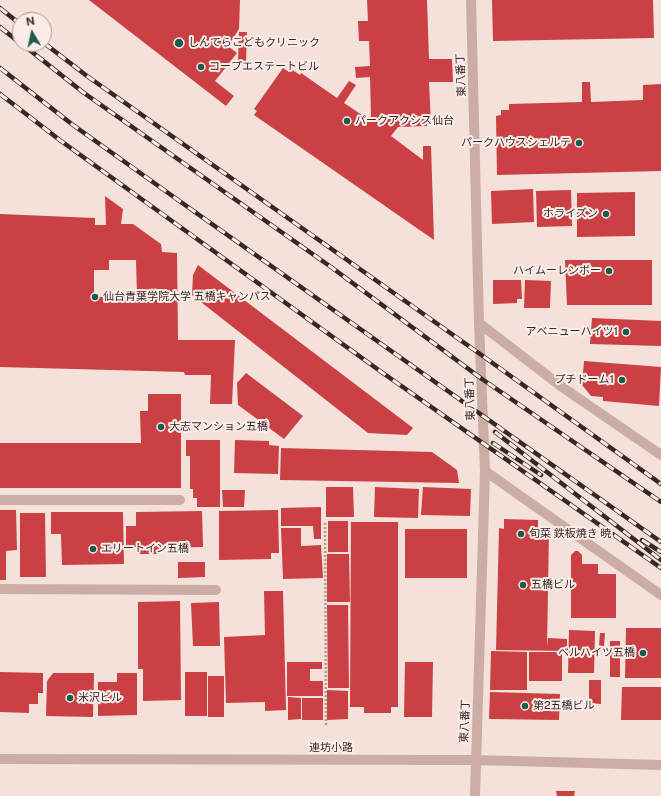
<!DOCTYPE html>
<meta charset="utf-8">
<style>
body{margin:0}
#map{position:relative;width:661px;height:796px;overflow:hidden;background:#f3e1da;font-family:"Public Sans",sans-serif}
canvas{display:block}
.north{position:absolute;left:12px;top:12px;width:40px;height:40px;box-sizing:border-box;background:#faece7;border:1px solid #ac9e9a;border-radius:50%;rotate:351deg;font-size:11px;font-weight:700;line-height:16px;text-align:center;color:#372827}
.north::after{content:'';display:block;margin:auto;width:14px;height:18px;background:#1b5a4d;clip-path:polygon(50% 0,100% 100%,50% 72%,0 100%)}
</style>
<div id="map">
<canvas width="661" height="796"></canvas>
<div class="north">N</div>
</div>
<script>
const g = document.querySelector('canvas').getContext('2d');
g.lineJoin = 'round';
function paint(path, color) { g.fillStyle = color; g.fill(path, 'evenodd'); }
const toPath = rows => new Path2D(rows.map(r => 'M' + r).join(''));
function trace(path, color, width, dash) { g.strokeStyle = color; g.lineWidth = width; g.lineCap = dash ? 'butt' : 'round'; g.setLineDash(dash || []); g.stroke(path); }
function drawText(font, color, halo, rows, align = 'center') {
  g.font = font + ' "Public Sans","Noto Sans JP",sans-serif'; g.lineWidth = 4; g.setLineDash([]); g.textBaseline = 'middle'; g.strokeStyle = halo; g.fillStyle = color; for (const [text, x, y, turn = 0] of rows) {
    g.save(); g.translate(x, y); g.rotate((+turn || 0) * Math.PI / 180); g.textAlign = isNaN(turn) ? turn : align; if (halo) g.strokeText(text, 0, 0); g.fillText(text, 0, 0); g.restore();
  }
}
paint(toPath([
 [89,0,240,0,239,29,228,46,237,53,215,81,234,96,226,106],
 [367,0,427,0,429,59,452,59,453,82,429,82,431,123,427,123,427,126,398,127,391,136,423,160,423,146,431,146,434,240,254,115,257,111,254,109,283,68,289,72,291,69,300,75,301,73,337,98,349,81,356,85,344,103,368,119,371,116,370,77,356,78,355,67,370,66,369,41,359,41,358,21,368,21],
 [492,0,653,0,654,38,493,41],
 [239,32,247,32,246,62,238,62],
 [582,82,590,82,591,102,643,100,643,85,661,84,661,171,497,175,496,116,501,115,501,110,509,110,509,104,582,102],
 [533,189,534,222,492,224,491,191],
 [571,190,572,226,537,227,536,191],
 [635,192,635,236,577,237,577,193],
 [105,196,123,209,121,224,133,224,161,244,162,252,177,253,178,340,235,340,232,404,210,404,211,375,185,375,184,372,0,367,0,214,95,218,95,225,106,225],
 [109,260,136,260,137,296,94,297,94,270,109,270],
 [565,260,652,260,652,305,567,305],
 [198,265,413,428,407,435,368,433,192,295,193,275],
 [493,280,521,280,522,299,517,299,517,303,493,304],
 [525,280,551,281,550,308,524,308],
 [592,318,661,321,661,346,590,344],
 [584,361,661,367,659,406,603,401,603,397,591,396,582,385],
 [246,373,303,416,284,439,238,405,237,383],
 [148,394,181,394,181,488,0,488,0,443,141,443,140,411,148,411],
 [186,440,220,440,220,507,197,507,197,498,193,498,193,489,190,489,190,456,186,456],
 [235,440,269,441,269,445,279,446,278,474,234,473],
 [281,448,432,452,457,470,459,483,280,480],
 [326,487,353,487,354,517,326,517],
 [375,487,419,489,418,518,374,517],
 [423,487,471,489,470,516,421,515],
 [222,490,245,490,244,507,223,507],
 [321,507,321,539,314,539,313,526,281,526,281,508],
 [0,510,16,510,17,550,6,551,6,580,0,580],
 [278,510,279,553,271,553,271,559,219,560,219,511],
 [202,511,203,547,159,548,159,554,139,554,139,547,126,547,126,526,136,526,136,512],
 [51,512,123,512,124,564,62,565,61,534,51,534],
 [20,513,45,513,46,577,20,577],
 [504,519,538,520,538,530,549,531,547,647,548,638,567,639,567,651,496,650,499,528,504,529],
 [328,521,348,521,348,552,328,552],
 [351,522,398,522,398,707,391,707,391,713,364,713,364,707,350,707],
 [281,528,301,528,301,546,321,545,323,578,283,579],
 [405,529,467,529,467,578,405,578],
 [575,551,578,551,582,555,582,564,598,564,598,574,616,574,616,618,571,618,571,555],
 [327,554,349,554,350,602,327,602],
 [178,562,205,562,205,577,178,578],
 [264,591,283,591,286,710,265,711,265,702,226,703,224,637,265,635],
 [180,601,181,700,143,701,143,669,138,669,138,602],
 [219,602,220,646,193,646,191,603],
 [327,605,348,605,349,688,328,688],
 [626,628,661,628,661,678,625,678],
 [569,630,595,631,594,673,568,673],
 [600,633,605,633,604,646,599,646],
 [610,641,620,641,620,677,610,677],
 [491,651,527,652,527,690,490,690],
 [529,652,562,652,562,681,529,681],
 [287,662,322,662,322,669,310,669,310,681,323,681,323,696,287,696],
 [405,662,433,662,432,717,404,717],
 [0,672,43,673,43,693,38,693,38,704,29,704,29,713,0,712],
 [185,672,207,672,207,716,185,716],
 [53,673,94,673,93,717,46,716,47,681],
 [117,673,137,673,137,715,98,716,98,682,117,682],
 [208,676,224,676,224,717,208,717],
 [589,680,601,680,601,704,589,703],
 [622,687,661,687,661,720,621,720],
 [327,690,348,691,348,719,327,720],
 [490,692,560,694,559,720,489,719],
 [288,697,301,698,301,719,288,720],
 [302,698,323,698,323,720,302,720],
 [556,791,575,791,574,796,557,796]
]), '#cb4044');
trace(toPath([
 [325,523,326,725]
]), '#b79690', 2.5, [2, 2]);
trace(toPath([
 [471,0,479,323,485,471,475,796],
 [479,323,562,387,661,455],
 [485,471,661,595],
 [0,500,180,500],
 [0,589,216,590],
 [0,759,476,760,661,765]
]), '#cbada6', 10);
const rail = toPath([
 [0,8,20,24],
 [0,27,20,43],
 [44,43,87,76,480,354,661,484],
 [22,44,84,93,331,267,482,379,661,502],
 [0,68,73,125,178,200,661,542],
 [0,94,61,141,380,371,661,568],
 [495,432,661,560],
 [493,443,541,475],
 [642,540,661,552]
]);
trace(rail, '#372827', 4.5);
trace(rail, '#faece7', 3, [9]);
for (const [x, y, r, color] of [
 [179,43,5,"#1b5a4d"],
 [201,67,4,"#1b5a4d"],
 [347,121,4,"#1b5a4d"],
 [579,143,4,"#1b5a4d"],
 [606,214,4,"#1b5a4d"],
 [609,271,4,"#1b5a4d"],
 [95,297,4,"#1b5a4d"],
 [626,332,4,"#1b5a4d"],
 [622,380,4,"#1b5a4d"],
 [161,427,4,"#1b5a4d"],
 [521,534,4,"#1b5a4d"],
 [93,549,4,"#1b5a4d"],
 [523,585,4,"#1b5a4d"],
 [643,653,4,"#1b5a4d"],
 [70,698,4,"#1b5a4d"],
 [525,706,4,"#1b5a4d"]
]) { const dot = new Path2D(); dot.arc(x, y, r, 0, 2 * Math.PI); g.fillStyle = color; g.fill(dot); trace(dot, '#faece7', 1.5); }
drawText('11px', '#372827', '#faece7', [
 ["しんてらこどもクリニック",188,43],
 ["コープエステートビル",209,67],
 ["パークアクシス仙台",355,121],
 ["パークハウスシェルテ",571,143,"right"],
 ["ホライズン",598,214,"right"],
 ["ハイムーレンボー",601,271,"right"],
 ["仙台青葉学院大学 五橋キャンパス",103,297],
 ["アベニューハイツ1",618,332,"right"],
 ["プチドーム1",614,380,"right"],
 ["大志マンション五橋",169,427],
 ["旬菜 鉄板焼き 暁",529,534],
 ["エリートイン五橋",101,549],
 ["五橋ビル",531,585],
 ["ベルハイツ五橋",635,653,"right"],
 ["米沢ビル",78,698],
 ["第2五橋ビル",533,706]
], 'left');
drawText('11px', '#372827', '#faece7', [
 ["東八番丁",461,75,-92],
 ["東八番丁",470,399,-92],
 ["東八番丁",465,721,-88],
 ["連坊小路",331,748]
]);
</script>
